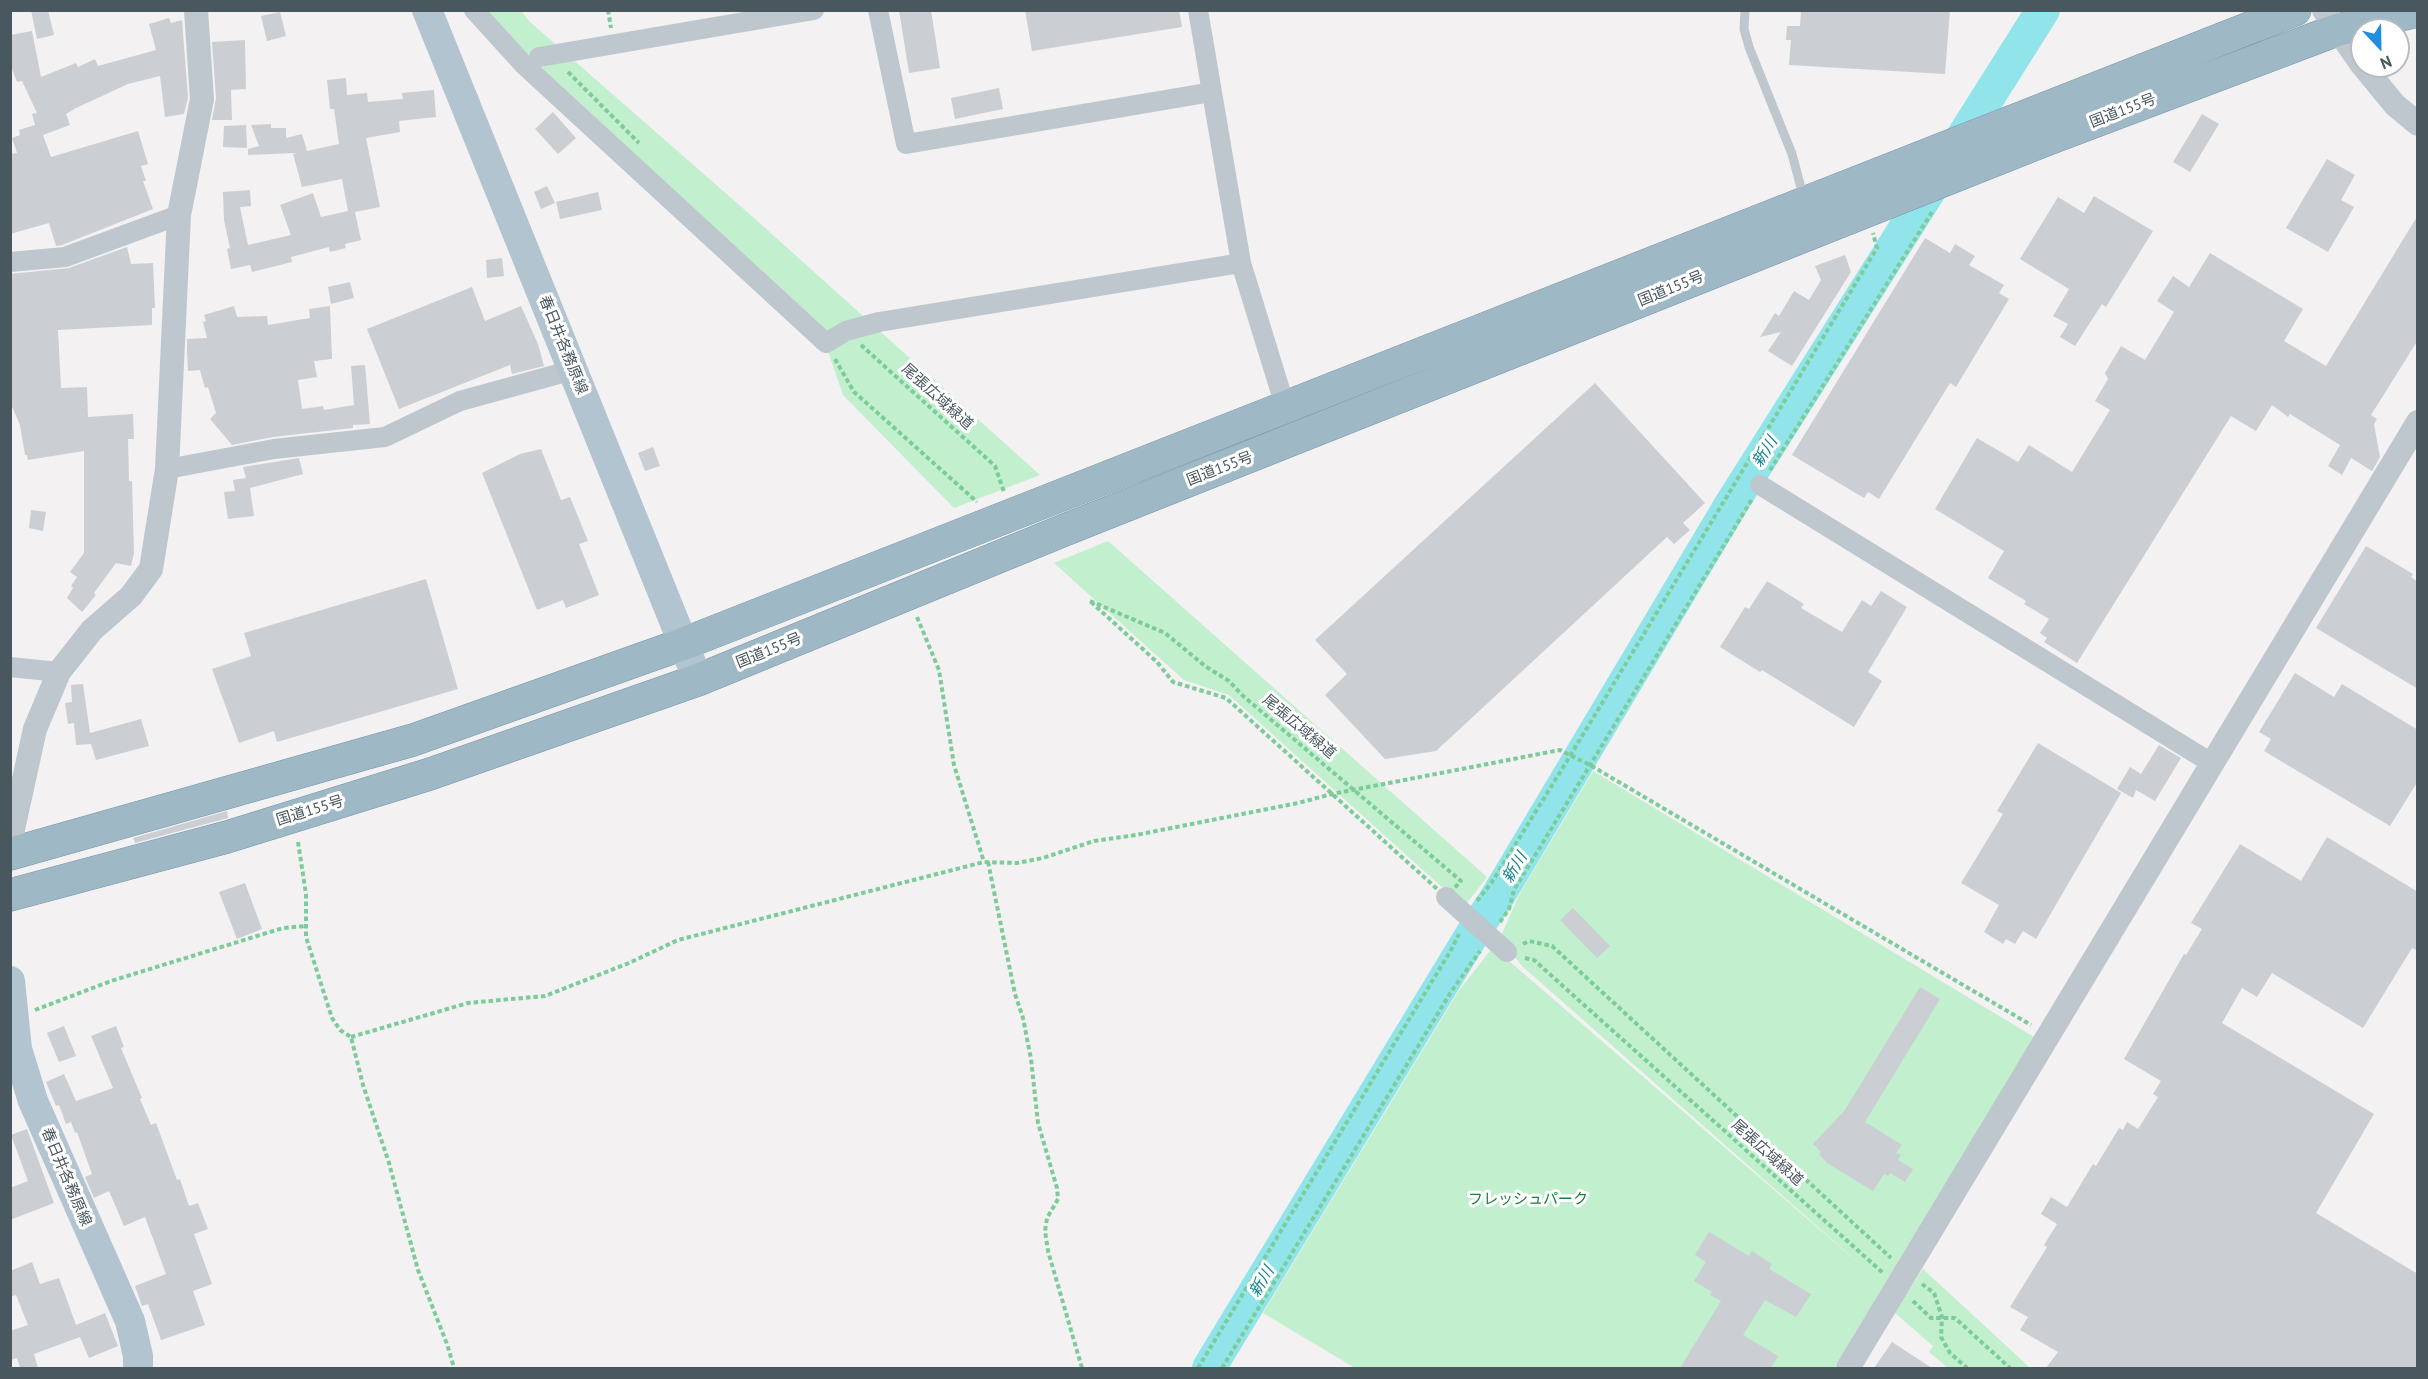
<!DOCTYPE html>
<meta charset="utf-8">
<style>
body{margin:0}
#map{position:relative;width:2428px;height:1379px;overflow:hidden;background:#f3f1f2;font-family:"PT Sans",sans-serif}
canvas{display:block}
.frame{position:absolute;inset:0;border:12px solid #49575e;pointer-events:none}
.north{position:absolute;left:2350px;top:18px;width:60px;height:60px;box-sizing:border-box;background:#fff;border:2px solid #b6bcbf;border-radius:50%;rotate:158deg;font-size:16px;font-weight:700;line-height:24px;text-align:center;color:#49575e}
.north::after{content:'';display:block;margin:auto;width:21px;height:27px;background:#1f8ee0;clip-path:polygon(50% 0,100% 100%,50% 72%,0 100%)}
</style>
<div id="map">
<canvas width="2428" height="1379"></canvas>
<div class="frame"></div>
<div class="north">N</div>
</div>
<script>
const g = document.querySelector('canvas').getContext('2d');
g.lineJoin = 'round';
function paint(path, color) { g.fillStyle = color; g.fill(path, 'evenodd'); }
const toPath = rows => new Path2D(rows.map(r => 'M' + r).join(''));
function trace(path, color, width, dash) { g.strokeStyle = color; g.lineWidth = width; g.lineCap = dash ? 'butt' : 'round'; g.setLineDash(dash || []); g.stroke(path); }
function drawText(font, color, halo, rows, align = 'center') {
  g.font = font + ' "PT Sans","Noto Sans JP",sans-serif'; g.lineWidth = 6; g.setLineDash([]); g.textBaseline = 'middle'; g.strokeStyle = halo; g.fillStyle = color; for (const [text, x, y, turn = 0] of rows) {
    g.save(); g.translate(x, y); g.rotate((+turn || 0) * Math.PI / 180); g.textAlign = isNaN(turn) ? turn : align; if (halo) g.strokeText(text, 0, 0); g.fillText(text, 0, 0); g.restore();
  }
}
paint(toPath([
 [481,11,521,11,530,22,754,218,1040,475,954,508,843,395,822,334],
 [1108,541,1487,877,1464,907,1229,695,1184,680,1054,563],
 [1593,771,2034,1037,1834,1368,1355,1368,1263,1313,1458,992,1493,947,1870,1273,1522,966,1500,938,1520,893],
 [1923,1269,2013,1352,2030,1368,1948,1368,1929,1352,1933,1346,1894,1312]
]), '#c2efcd');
trace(toPath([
 [1209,1368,1473,933,1496,899,1732,503,2043,10]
]), '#91e4ea', 34);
paint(toPath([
 [31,10,48,10,54,35,37,39],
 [899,10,931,10,940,68,909,73],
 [1025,10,1179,10,1182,27,1032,51],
 [1801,10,1950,10,1945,74,1789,65,1791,40,1786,40,1787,26,1800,26],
 [280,12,286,36,267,41,261,16],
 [169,18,171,23,182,20,188,98,184,114,165,117,160,76,128,84,76,108,66,114,70,125,43,135,51,157,138,131,148,164,141,166,146,181,143,181,153,209,62,245,56,246,49,223,10,234,10,154,17,153,12,138,20,135,19,130,35,125,32,114,37,113,22,81,17,82,10,64,10,35,32,31,41,77,76,63,78,67,95,59,98,66,156,50,149,24],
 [245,40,246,89,231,90,232,120,212,120,216,98,212,42],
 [346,78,347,95,367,93,368,102,403,99,402,93,434,90,436,117,399,121,400,132,366,138,380,207,355,212,361,240,345,244,346,248,330,252,329,247,291,257,292,262,252,272,250,265,231,269,227,249,230,248,224,220,223,192,250,190,251,206,240,207,248,245,291,235,280,205,313,193,321,217,348,211,342,179,302,187,293,154,297,153,248,155,248,149,259,146,251,125,271,124,271,128,286,128,286,138,302,134,307,151,339,144,334,109,330,109,327,80],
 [999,88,1003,109,955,119,951,98],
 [553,112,576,138,558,154,535,129],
 [2202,114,2219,124,2190,172,2173,162],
 [246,125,247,148,223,147,224,126],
 [2327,159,2355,175,2341,200,2354,207,2328,252,2286,228],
 [547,186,555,203,541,209,534,192],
 [598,192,602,210,560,219,556,202],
 [2094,196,2153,231,2106,307,2102,304,2075,346,2060,337,2068,324,2053,316,2069,289,2020,259,2058,197,2084,213],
 [2418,215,2418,340,2371,415,2377,419,2374,424,2380,457,2372,471,2351,458,2342,475,2328,466,2340,445,2290,414,2288,417,2272,405,2256,431,2231,416,2077,663,2044,642,2047,638,2040,633,2049,619,2024,604,2026,601,1988,578,2004,551,1935,509,1977,438,2018,462,2029,445,2072,472,2110,410,2095,401,2108,379,2105,373,2121,346,2145,360,2174,312,2157,301,2173,276,2189,287,2210,253,2303,309,2284,341,2326,366],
 [1925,238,1950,253,1955,244,1975,256,1969,265,2004,285,1999,293,2009,299,1956,387,1950,383,1879,499,1868,492,1864,498,1792,455],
 [127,247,131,264,153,263,155,308,152,308,152,325,58,330,61,388,87,387,88,417,133,414,134,439,128,439,129,481,132,481,134,553,131,566,116,563,94,593,96,595,82,612,67,598,73,588,71,586,77,577,70,572,84,553,84,451,28,460,27,455,25,455,20,425,10,402,10,274,69,268],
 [1845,255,1851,272,1792,366,1768,351,1781,332,1760,337,1775,313,1779,316,1794,291,1809,300,1821,280,1815,266],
 [502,258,504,276,487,278,486,260],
 [350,282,354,298,331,304,328,287],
 [472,287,485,321,521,306,538,344,544,366,512,374,510,365,399,409,367,329],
 [234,306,237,317,267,316,268,325,310,318,309,309,330,306,332,359,314,361,317,377,298,380,302,409,323,406,324,410,354,405,351,366,365,365,370,424,353,425,353,428,273,437,232,445,210,419,216,413,208,387,205,388,200,370,188,371,187,352,187,339,207,338,203,322,206,321,204,315],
 [1595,383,1705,503,1683,523,1690,530,1674,544,1667,537,1436,751,1385,759,1325,695,1347,674,1315,640],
 [653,447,660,466,645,471,638,453],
 [541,449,561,500,570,497,588,541,579,544,599,595,566,608,563,600,537,610,482,473,520,454],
 [299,458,303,474,250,488,254,516,228,519,224,492,235,491,233,480,246,478,243,467],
 [31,510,46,512,43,531,29,528],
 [2366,546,2413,574,2411,577,2418,582,2418,689,2316,628],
 [426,579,458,689,277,742,274,731,239,743,212,669,251,656,244,633],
 [1767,581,1804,604,1801,608,1842,632,1862,600,1871,606,1881,591,1907,607,1868,672,1882,681,1854,727,1762,670,1760,672,1720,647,1745,607,1749,609],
 [2295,673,2334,697,2342,684,2418,730,2418,781,2390,826,2264,751,2271,739,2259,732],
 [83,684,90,733,141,719,149,746,96,760,91,744,76,745,74,723,68,724,65,703,72,702,71,685],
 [2038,743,2121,793,2036,939,2023,931,2015,944,2006,939,2003,944,1984,932,1999,905,1961,883,2003,814,1997,811],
 [2159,745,2181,758,2155,801,2136,790,2133,798,2117,789,2130,767,2141,774],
 [227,811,228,818,135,843,133,838],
 [2327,837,2418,892,2418,951,2412,948,2363,1028,2272,973,2257,997,2242,988,2222,1023,2374,1114,2316,1213,2418,1274,2418,1368,2046,1368,2058,1352,2020,1330,2028,1317,2010,1307,2047,1247,2044,1245,2057,1224,2041,1214,2051,1197,2067,1207,2093,1164,2096,1166,2119,1128,2123,1130,2127,1122,2138,1129,2158,1097,2153,1094,2161,1081,2124,1059,2184,954,2186,955,2202,929,2191,923,2240,844,2301,881],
 [245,883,262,929,237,939,219,892],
 [1573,908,1610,946,1597,958,1560,920],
 [1920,987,1940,999,1865,1122,1902,1145,1896,1153,1901,1155,1898,1160,1913,1169,1905,1182,1890,1173,1888,1176,1884,1174,1873,1191,1827,1163,1819,1154,1821,1152,1813,1144,1845,1110],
 [64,1026,76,1056,59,1062,47,1033],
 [116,1026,124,1047,121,1048,142,1098,140,1099,151,1125,156,1123,177,1180,180,1179,189,1206,198,1203,208,1229,194,1234,212,1284,193,1291,205,1325,161,1340,148,1304,142,1306,135,1286,166,1274,145,1217,124,1226,109,1191,94,1198,85,1177,92,1174,77,1132,75,1133,71,1122,66,1124,59,1105,56,1106,46,1082,64,1074,76,1101,113,1088,91,1036],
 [27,1129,54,1203,10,1220,10,1188,28,1181,11,1135],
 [1709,1232,1749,1256,1752,1251,1772,1264,1769,1269,1811,1294,1796,1317,1765,1300,1743,1335,1778,1356,1771,1368,1680,1368,1721,1301,1710,1295,1712,1292,1694,1281,1706,1262,1695,1255],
 [32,1262,40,1284,59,1278,76,1325,105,1313,118,1346,89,1358,80,1337,34,1354,38,1368,20,1368,17,1358,10,1360,10,1331,28,1325,16,1295,10,1297,10,1271],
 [1892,1342,1932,1368,1874,1368]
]), '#cbcfd3');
const trunk = toPath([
 [10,854,413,740,683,644,2295,10],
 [10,895,227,837,430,774,698,680,1067,529,2046,140,2337,30,2418,11]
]);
trace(trunk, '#7696aa', 33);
trace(toPath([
 [608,10,611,28],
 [568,72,639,143],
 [861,345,995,466,1004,492],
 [835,359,854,392,977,502],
 [1770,470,1932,212],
 [1090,601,1165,633,1205,666,1229,681,1242,695,1461,881,1446,897,1226,698,1173,682,1157,662,1090,601],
 [917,617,939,670,954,765,984,862],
 [298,842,306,894,306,937,332,1018,340,1030,351,1037,363,1085,389,1163,418,1270,447,1344,454,1368],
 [988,862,1015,994,1023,1018,1031,1059,1038,1123,1057,1188,1058,1199,1047,1218,1045,1231,1048,1251,1082,1368],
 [1477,901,1492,882,1567,761,1877,248,1873,233],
 [1500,922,1509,909,1514,890,1752,499],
 [1523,944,1529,941,1552,946,1891,1258],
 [1525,958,1534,960,1883,1273],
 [35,1010,111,981,283,928,306,926],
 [351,1037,468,1003,545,996,629,963,678,940,984,862,1017,863,1043,858,1094,841,1136,835,1298,803,1332,794,1560,750,1590,765,2031,1025],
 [1922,1284,1934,1293,1942,1317,1941,1337,1950,1353,1967,1368],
 [1913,1301,1931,1318,1955,1318,2010,1368],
 [1198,1368,1451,950,1459,934],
 [1222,1368,1451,992,1480,951]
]), '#7bcc99', 4, [4.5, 3]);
trace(toPath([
 [1745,10,1744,29,1749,47,1792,154,1804,199]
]), '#bdc7cd', 9);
trace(toPath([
 [474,10,525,66,826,343,846,331,879,322,1241,263],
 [878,10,906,144,1212,92],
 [1198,10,1241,263,1285,406],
 [539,57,814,10],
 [10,262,65,257,179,215],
 [167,469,274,449,385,437,460,401,573,370],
 [1760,485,2213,764],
 [10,667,59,672],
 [1446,897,1507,952]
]), '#bdc7cd', 20);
trace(toPath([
 [2324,10,2362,65],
 [2363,66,2395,105,2418,124],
 [10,843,35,729,59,672,92,630,131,596,151,569,167,469,179,215,202,99,196,10],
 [1848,1368,2418,422]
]), '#bdc7cd', 24);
trace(toPath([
 [427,10,698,680],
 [10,981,17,1049,33,1101,130,1321,138,1356,138,1368]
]), '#b2c4cf', 30);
trace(trunk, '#9eb8c6', 32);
drawText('15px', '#49575e', '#fff', [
 ["国道155号",2123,111,-21],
 ["国道155号",1671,289,-22],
 ["春日井各務原線",563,345,68],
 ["尾張広域緑道",937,397,42],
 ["国道155号",1220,469,-21],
 ["国道155号",769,651,-22],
 ["尾張広域緑道",1299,727,40],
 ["国道155号",310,811,-17],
 ["尾張広域緑道",1767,1153,42],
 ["春日井各務原線",66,1177,67]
]);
drawText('15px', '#1b7f3f', '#fff', [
 ["フレッシュパーク",1528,1200]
]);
drawText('italic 16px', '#11838b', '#fff', [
 ["新川",1765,452,-58],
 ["新川",1515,868,-59],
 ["新川",1262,1282,-59]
]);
</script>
